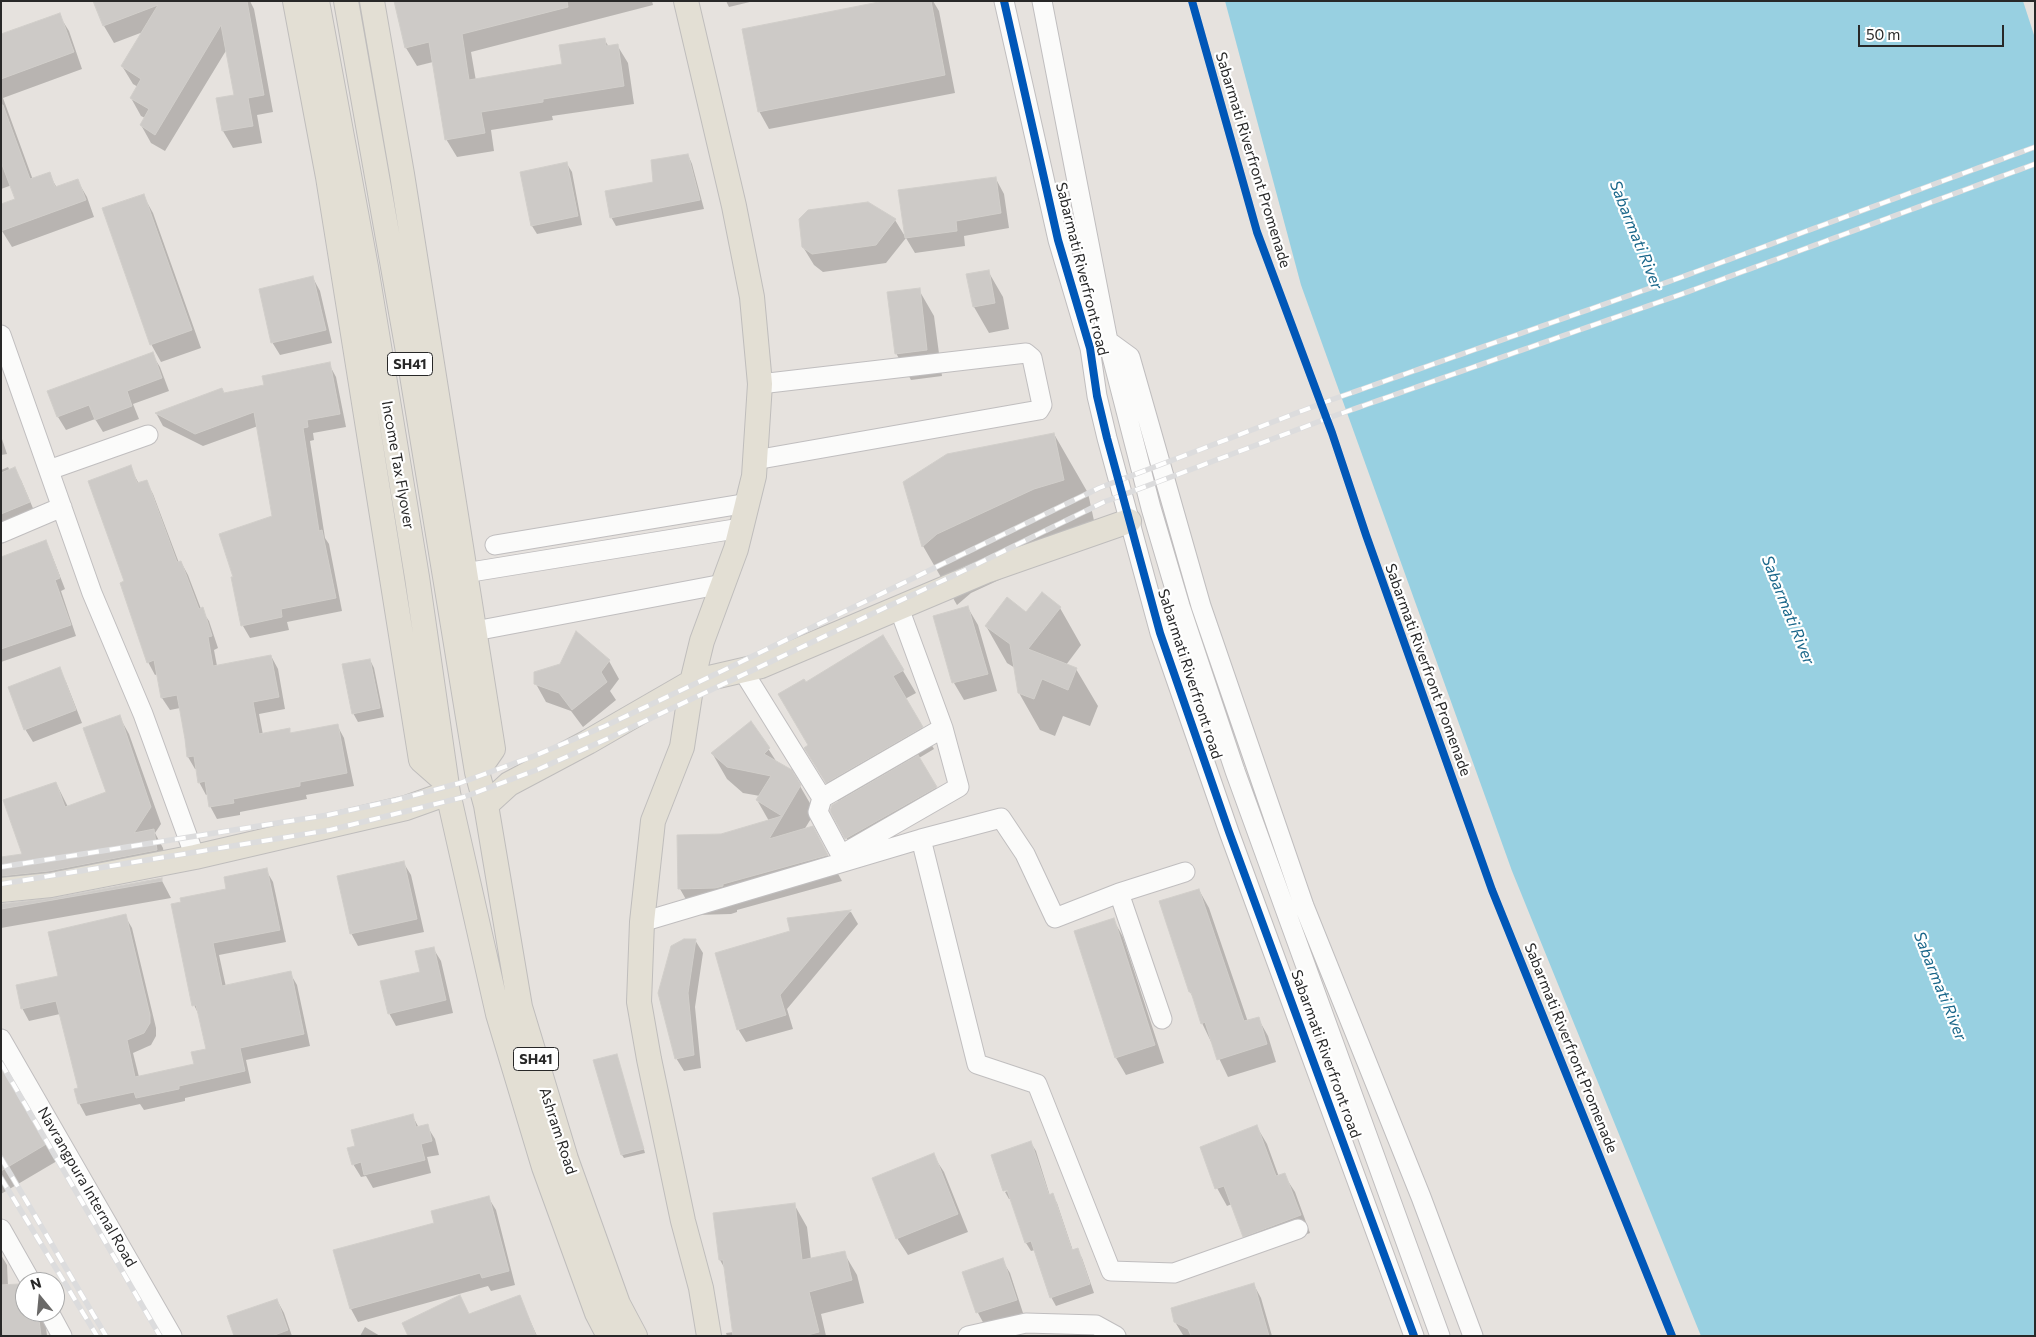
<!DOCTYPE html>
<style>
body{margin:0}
#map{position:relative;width:2036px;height:1337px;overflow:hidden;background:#e6e2de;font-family:Commissioner,sans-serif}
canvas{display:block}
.frame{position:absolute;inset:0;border:2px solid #282828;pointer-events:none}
.north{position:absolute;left:15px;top:1272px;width:50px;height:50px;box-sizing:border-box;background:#fff;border:1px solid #a9a9a9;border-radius:50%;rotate:343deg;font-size:14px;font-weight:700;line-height:20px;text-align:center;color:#282828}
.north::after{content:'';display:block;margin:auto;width:18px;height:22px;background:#6a6968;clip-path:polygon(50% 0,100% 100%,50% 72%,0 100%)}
.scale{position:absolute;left:1858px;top:25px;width:146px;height:22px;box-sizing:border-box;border:2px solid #282828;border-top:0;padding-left:6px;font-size:15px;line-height:18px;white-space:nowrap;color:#282828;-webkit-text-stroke:4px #fff;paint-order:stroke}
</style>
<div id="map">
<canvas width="2036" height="1337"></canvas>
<div class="frame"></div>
<div class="north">N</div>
<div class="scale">50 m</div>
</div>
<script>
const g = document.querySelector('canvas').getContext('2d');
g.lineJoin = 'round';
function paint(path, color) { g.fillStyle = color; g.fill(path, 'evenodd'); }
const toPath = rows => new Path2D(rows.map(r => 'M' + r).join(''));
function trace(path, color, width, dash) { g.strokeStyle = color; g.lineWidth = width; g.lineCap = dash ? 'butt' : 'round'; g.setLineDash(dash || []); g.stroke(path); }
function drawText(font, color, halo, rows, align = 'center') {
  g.font = font + ' Commissioner,sans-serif'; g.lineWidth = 4.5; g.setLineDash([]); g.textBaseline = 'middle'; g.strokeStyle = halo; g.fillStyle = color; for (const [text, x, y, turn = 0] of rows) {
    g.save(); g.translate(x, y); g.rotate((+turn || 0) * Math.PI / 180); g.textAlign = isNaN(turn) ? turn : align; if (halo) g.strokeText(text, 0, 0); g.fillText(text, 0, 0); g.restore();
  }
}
paint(toPath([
 [1225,1,2023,1,2035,38,2035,1336,1701,1336,1512,871,1301,285]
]), '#98d0e1');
paint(toPath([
 [95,1,250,1,254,9,273,112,257,115,262,143,233,148,223,131,235,96,227,49,165,151,151,143,141,125,145,118,141,116,131,98,138,87,133,84,122,66,143,32,114,43,104,26],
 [395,1,652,1,653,5,471,52,476,81,563,65,604,39,609,47,617,45,628,63,634,104,552,116,553,120,491,130,494,151,457,157,446,139,433,62,417,66,406,48],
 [726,1,754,1,729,7],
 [891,1,933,1,939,11,955,93,769,129,759,111],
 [59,15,69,31,82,69,3,98,33,180,49,174,57,188,77,180,87,197,94,217,12,247,2,231,17,200,12,185,1,189,1,36],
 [688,155,692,164,704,209,616,226,611,217],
 [567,164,572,172,582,225,537,234,532,226],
 [996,179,1004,194,1009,228,964,236,965,246,915,253,906,238,899,191],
 [143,195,153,213,201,348,161,362,151,344],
 [868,203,895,220,906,238,886,263,823,272,814,265,803,247],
 [988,271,1003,297,1009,329,989,333,974,307,967,275],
 [313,278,320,291,332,343,280,355,272,342],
 [919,290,934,316,942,376,911,380,896,353],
 [152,354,160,367,169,391,133,404,139,419,103,432,95,419,66,430,58,417,49,392],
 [329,364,336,377,346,427,313,433,314,440,310,441,325,538,329,544,342,611,287,622,289,630,250,638,243,626,274,517,258,426,203,446,163,426,156,413,224,394,266,386],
 [1054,434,1088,493,1098,539,1068,548,971,593,957,605,923,546,904,482],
 [1,436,7,454,1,455],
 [8,467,10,471,14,469,21,480,35,513,1,527,1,470],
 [130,467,139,484,146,481,153,494,179,563,181,562,188,575,201,609,209,621,218,648,214,650,217,666,271,656,278,669,285,709,259,714,263,735,289,730,291,734,337,725,344,738,354,786,306,795,307,799,240,812,240,815,217,819,210,806,208,794,206,795,199,782,197,769,195,769,188,757,180,708,170,710,162,698,158,674,155,675,148,662,126,582],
 [45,542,51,553,65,589,61,591,76,636,1,662,1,558],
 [968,608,978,625,997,691,964,700,954,683,935,617],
 [1060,608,1081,645,1066,665,1076,669,1098,706,1090,726,1063,716,1055,736,1040,730,1019,693,1015,668,1007,663,986,626,1027,614],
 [883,637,916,693,905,699,934,749,919,758,946,805,857,856,831,811,839,803,818,770,810,746,806,684],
 [370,660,374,668,384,717,358,722,353,713],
 [609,661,619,679,610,691,616,700,583,727,571,711,546,702,536,684],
 [59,669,66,682,82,723,33,742,25,729],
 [119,716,129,734,161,824,155,833,163,848,166,867,1,898,1,859,23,855,56,783,68,807,107,793],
 [751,722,778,764,800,786,815,812,804,830,827,854,842,881,737,910,737,912,731,914,695,915,680,889,678,836,721,835,769,821,757,800,760,796,743,793,727,779,712,753],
 [403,862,411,875,424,932,358,946,351,933],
 [266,870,273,882,286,942,219,955,226,987,290,973,297,985,310,1046,246,1060,251,1083,185,1098,185,1101,144,1110,140,1104,86,1116,79,1103,79,1089,60,1014,29,1021,22,1008,125,916,132,928,156,1028,156,1036,151,1045,133,1053,139,1077,195,1065,207,1050,200,1017,194,1005,228,890],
 [161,879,171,898,1,928,1,905,53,900],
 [1199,890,1209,908,1248,1022,1258,1018,1268,1036,1276,1062,1228,1077,1202,1023,1195,1001,1190,992],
 [851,912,858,924,787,1009,793,1029,746,1042,738,1029,792,931,788,919],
 [1113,919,1123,937,1164,1063,1126,1075,1116,1058],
 [695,940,703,953,695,1007,701,1068,684,1071,676,1058],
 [433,948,441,961,453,1013,396,1026,389,1013,421,972],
 [618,1059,645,1153,624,1158,622,1155],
 [1,1064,57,1161,1,1194],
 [412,1115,419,1128,427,1126,435,1139,439,1155,427,1157,431,1173,373,1188,366,1176,361,1177,353,1164,356,1147],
 [1257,1127,1267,1144,1279,1177,1284,1175,1295,1192,1310,1233,1254,1254,1244,1236,1232,1204,1227,1206,1217,1188],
 [1031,1143,1036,1151,1050,1196,1052,1195,1057,1203,1073,1251,1077,1250,1082,1258,1094,1293,1056,1306,1051,1297,1035,1250,1031,1251,1026,1243,1011,1199,1009,1199,1005,1192,1013,1189],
 [933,1155,944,1172,968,1232,908,1255,897,1238],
 [488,1197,496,1210,515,1285,491,1291,488,1286,358,1322,351,1309,436,1224],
 [794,1204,807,1227,811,1260,844,1253,857,1275,864,1303,821,1314,826,1336,727,1336,726,1333,734,1332,725,1269,720,1260],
 [1,1255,7,1265,8,1286,25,1293,25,1312,37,1312,46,1327,47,1336,1,1336],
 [1002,1260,1010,1273,1023,1313,985,1326,978,1313,964,1273],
 [1254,1285,1261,1298,1272,1336,1183,1335,1175,1322],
 [519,1296,537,1336,410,1336,469,1315],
 [277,1300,284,1313,292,1336,235,1336],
 [365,1327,380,1336,360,1336]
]), '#0003');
const building = toPath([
 [93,1,247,1,264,95,248,98,253,126,222,131,216,98,234,95,221,25,155,135,140,125,149,109,130,98,141,79,121,66,158,5,103,26,93,1],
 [394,1,567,1,568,7,462,34,469,80,562,64,559,45,605,38,606,46,618,44,624,86,543,99,543,102,481,112,485,133,445,140,429,42,405,48,394,1],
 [884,1,931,1,945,75,758,112,742,29,884,1],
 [60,13,74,52,1,79,1,34,60,13],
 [1,105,3,105,30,179,50,172,55,187,78,179,86,200,1,231,1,204,15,199,1,162,1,105],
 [688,154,700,200,610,218,605,191,653,182,651,160,688,154],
 [567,162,578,216,531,226,520,172,567,162],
 [996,177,1001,213,956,221,957,231,905,238,898,190,996,177],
 [144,194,192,330,150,345,102,208,144,194],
 [868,202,896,219,876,245,812,254,802,247,799,219,808,210,868,202],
 [989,270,995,303,973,307,966,274,989,270],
 [313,276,326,330,271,343,259,289,313,276],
 [920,288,927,350,895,354,887,292,920,288],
 [153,352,162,378,127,391,132,406,95,420,89,405,57,417,47,391,153,352],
 [330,362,340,414,307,420,308,427,303,428,319,531,322,530,336,598,281,609,282,617,241,626,231,577,233,577,219,534,272,516,254,412,195,434,155,413,222,388,224,393,264,385,262,376,330,362],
 [1054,433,1064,480,1034,489,937,534,922,547,903,482,947,454,1054,433],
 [131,465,137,483,147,480,177,562,181,561,199,609,203,607,212,636,208,637,213,666,271,655,279,697,253,702,259,734,290,728,290,733,338,724,347,773,300,782,300,786,233,799,234,803,209,807,205,781,198,783,194,756,187,757,185,739,177,695,161,698,154,660,147,663,120,583,124,581,88,481,131,465],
 [15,467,30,502,1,514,1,473,15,467],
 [46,540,60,578,55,580,71,625,1,649,1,557,46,540],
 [1042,592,1061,607,1028,649,1077,668,1068,690,1042,679,1034,699,1018,693,1010,644,985,626,1007,597,1026,612,1042,592],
 [968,606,988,674,952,683,933,616,968,606],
 [576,631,610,660,601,672,607,682,572,710,559,693,534,684,534,672,560,664,576,631],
 [883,635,904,670,893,676,923,727,826,783,804,748,808,745,778,694,804,679,806,682,883,635],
 [370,659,380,708,352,714,342,664,370,659],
 [60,667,76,710,24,730,8,687,60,667],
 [120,715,151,807,134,833,154,829,157,850,49,871,1,876,1,857,22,854,3,800,56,782,65,807,106,792,83,728,120,715],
 [751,721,770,748,764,754,792,770,801,785,769,839,813,826,828,855,723,884,723,886,715,888,678,889,677,835,721,834,782,816,756,800,771,776,727,767,711,753,751,721],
 [918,755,937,787,845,839,830,811,832,805,918,755],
 [404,861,417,919,350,934,337,876,404,861],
 [267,868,280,930,213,943,222,986,291,971,304,1034,240,1048,245,1071,179,1086,179,1089,136,1098,134,1092,78,1104,74,1089,78,1088,56,1001,21,1009,16,985,58,976,48,932,126,914,150,1015,150,1023,144,1033,127,1040,135,1077,194,1064,191,1052,206,1049,196,1005,192,1006,171,904,181,902,180,898,226,889,224,877,267,868],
 [162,878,162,881,1,909,1,904,54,898,162,878],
 [1199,889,1244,1021,1259,1017,1267,1044,1217,1060,1205,1022,1201,1024,1191,992,1189,992,1159,901,1199,889],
 [851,910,780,995,786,1015,737,1030,715,953,790,931,787,918,851,910],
 [1114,918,1155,1045,1115,1058,1074,931,1114,918],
 [684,939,696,939,688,993,694,1055,675,1059,658,993,671,946,684,939],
 [434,947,446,1000,388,1014,380,981,420,972,415,951,434,947],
 [617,1054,644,1149,621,1155,593,1060,617,1054],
 [1,1062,48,1143,1,1171,1,1062],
 [413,1114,416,1127,428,1124,432,1141,421,1144,425,1160,364,1175,361,1162,352,1165,347,1148,355,1146,351,1130,413,1114],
 [1257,1125,1276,1176,1285,1173,1301,1215,1243,1237,1224,1186,1215,1189,1200,1147,1257,1125],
 [1031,1141,1049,1195,1053,1193,1072,1250,1078,1248,1090,1284,1050,1298,1031,1241,1025,1243,1007,1190,1003,1191,991,1155,1031,1141],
 [934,1153,958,1214,896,1239,872,1178,934,1153],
 [489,1196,509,1271,482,1278,480,1273,350,1309,333,1250,434,1223,431,1211,489,1196],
 [795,1203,802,1260,845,1251,852,1280,809,1292,819,1332,804,1336,733,1336,723,1260,719,1260,713,1213,795,1203],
 [1003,1258,1017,1300,976,1313,962,1272,1003,1258],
 [1254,1283,1269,1336,1191,1336,1188,1329,1174,1322,1171,1308,1254,1283],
 [19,1284,25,1291,25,1312,38,1312,41,1336,3,1336,1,1285,19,1284],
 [460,1295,469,1314,520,1295,536,1336,408,1336,402,1323,460,1295],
 [277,1299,288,1330,272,1336,234,1336,227,1316,277,1299]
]);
paint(building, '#cdcac7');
trace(building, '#d1ceca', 1);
const minor = toPath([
 [1004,1,1058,240,1090,348,1097,396,1107,438,1160,633,1229,832,1414,1336],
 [1042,1,1108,341,1151,508,1180,606,1235,771,1440,1336],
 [1,335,92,593,143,714,195,857],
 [1108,341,1130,357,1201,606,1304,906,1421,1197,1473,1336],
 [755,460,1039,410,1042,405,1032,358,1026,353,760,384],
 [49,470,148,435],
 [1,533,62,507],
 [495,545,748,503],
 [465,573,741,528],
 [475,631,723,584],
 [743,671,822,798,818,812,841,855,959,787,943,728,899,608],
 [822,798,943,728],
 [921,839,1001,818,1025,854,1055,918,1119,893,1185,872],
 [1119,893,1162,1019],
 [642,922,921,839,977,1064,1037,1084,1111,1271,1174,1273,1298,1229],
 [1,1039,172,1336],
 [1,1229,31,1282],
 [49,1312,62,1336],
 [968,1336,1026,1323,1096,1325,1116,1336]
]);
const major = toPath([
 [295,1,328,177,421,760,446,782],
 [317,1,366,267,417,577,448,793,498,1014,544,1167,597,1313,609,1336],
 [346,1,410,363,477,772,486,805,520,1007,566,1159,618,1304,635,1336],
 [372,1,402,174,493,749,477,772],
 [686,1,734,206,752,297,760,384,754,476,736,549,702,641,692,682,682,747,653,821,642,922,639,1002,649,1059,683,1221,701,1288,709,1336],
 [486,805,509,784,588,742,692,682,761,666,986,571,1129,521],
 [1,890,51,885,195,857,406,808,448,793]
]);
trace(minor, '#c0bebf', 21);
trace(major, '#bfbdbc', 26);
trace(minor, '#fbfbfa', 19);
trace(major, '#e3dfd4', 24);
const rail = toPath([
 [1,867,328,815,396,800,460,783,534,756,605,726,722,671,1099,488,1328,401,1679,278,2035,147],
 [1,884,330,830,464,797,539,769,609,738,963,571,1104,502,1331,417,1682,294,2035,164],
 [1,1063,160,1336],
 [1,1158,106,1336],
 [1,1178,97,1336]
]);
trace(rail, '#dcdcdd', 5.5);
trace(rail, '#fff', 4, [11]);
trace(toPath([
 [1004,1,1058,240,1090,348,1097,396,1107,438,1160,633,1229,832,1414,1336],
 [1192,1,1257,232,1332,433,1366,535,1492,890,1672,1336]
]), '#0057b8', 8);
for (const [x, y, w] of [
 [410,364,45],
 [536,1059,45]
]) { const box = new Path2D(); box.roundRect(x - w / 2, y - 11.5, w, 23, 4); g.fillStyle = '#fff'; g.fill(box); trace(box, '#282828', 1); }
drawText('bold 14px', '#282828', null, [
 ["SH41",410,364],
 ["SH41",536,1059]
]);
drawText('15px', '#282828', '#fff', [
 ["Sabarmati Riverfront Promenade",1253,160,73],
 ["Sabarmati Riverfront road",1082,269,76],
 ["Income Tax Flyover",398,465,80],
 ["Sabarmati Riverfront Promenade",1428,670,70],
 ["Sabarmati Riverfront road",1190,674,72],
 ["Sabarmati Riverfront Promenade",1571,1048,68],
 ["Sabarmati Riverfront road",1326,1054,70],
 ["Ashram Road",558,1131,72],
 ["Navrangpura Internal Road",87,1187,60]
]);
drawText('italic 16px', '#1a678a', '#fff', [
 ["Sabarmati River",1636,235,68],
 ["Sabarmati River",1788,610,68],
 ["Sabarmati River",1940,986,68]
]);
</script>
